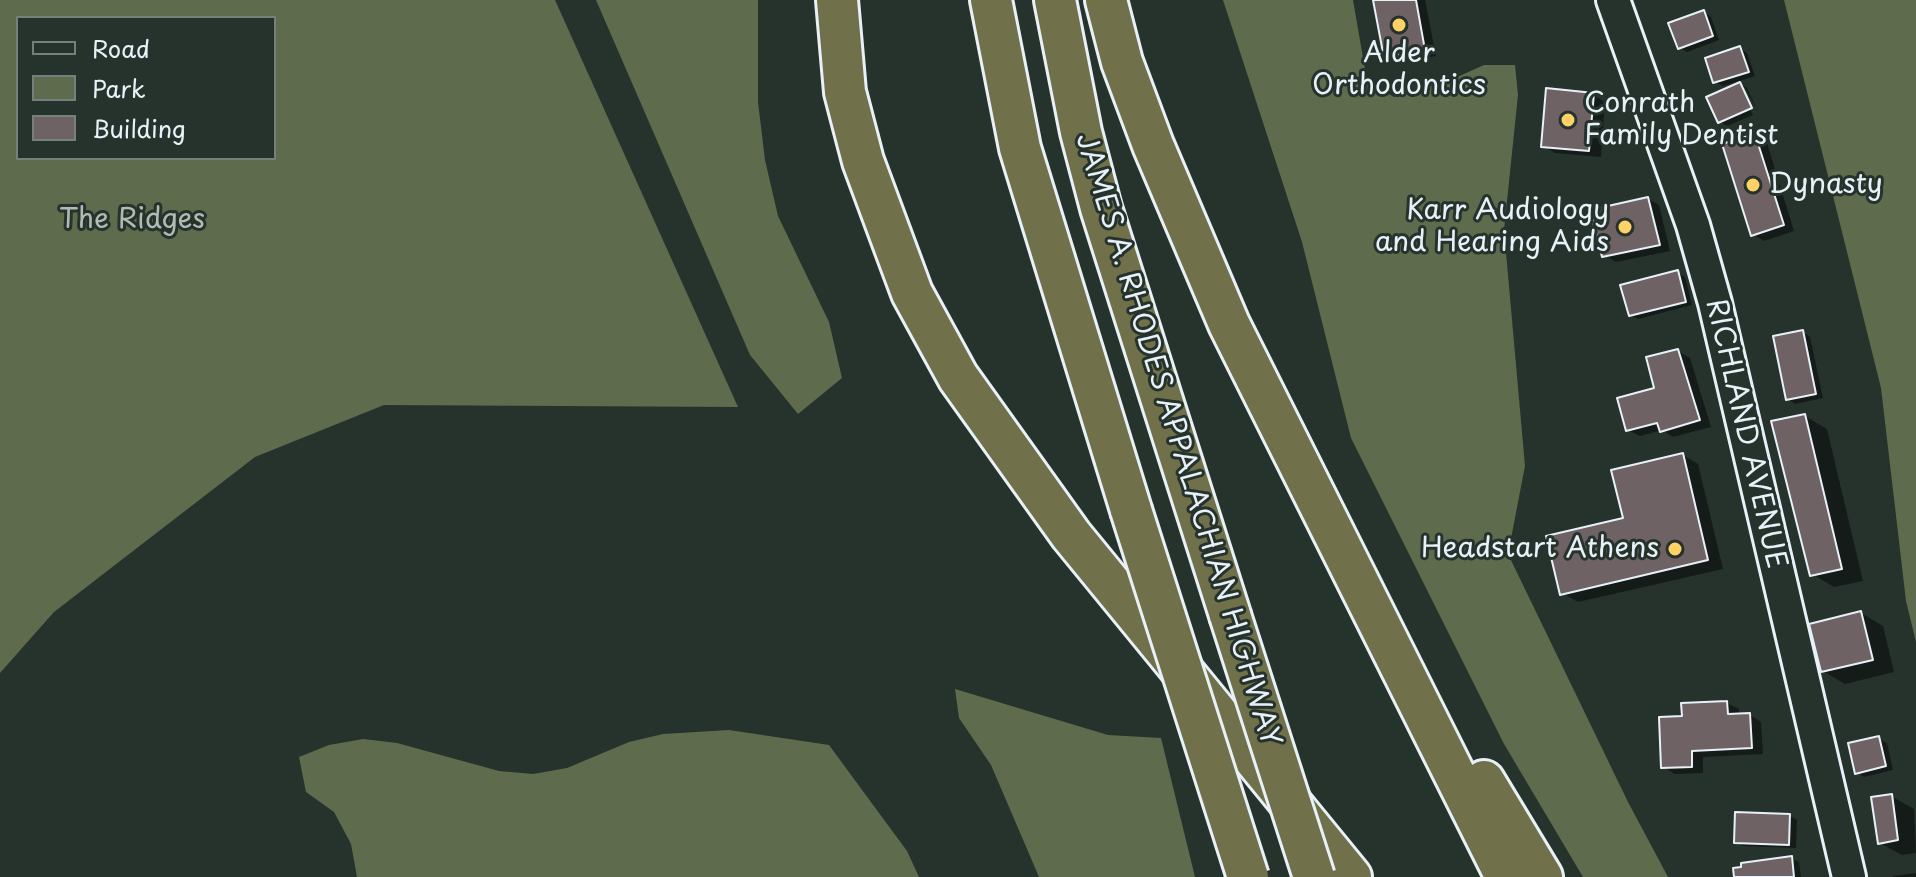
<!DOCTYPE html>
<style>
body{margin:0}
#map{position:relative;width:1916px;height:877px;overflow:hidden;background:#26332d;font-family:"Playpen Sans",sans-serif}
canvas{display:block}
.legend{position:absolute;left:16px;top:16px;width:260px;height:144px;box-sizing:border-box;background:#26332d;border:2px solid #747f7e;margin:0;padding:10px 14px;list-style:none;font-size:24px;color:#e8f1f8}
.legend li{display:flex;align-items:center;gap:16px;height:40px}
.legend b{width:40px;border:2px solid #747f7e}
</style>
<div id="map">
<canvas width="1916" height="877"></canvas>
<ul class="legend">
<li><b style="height:10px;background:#26332d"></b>Road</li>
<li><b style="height:22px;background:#5e6b4c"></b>Park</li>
<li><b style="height:22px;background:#6e6265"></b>Building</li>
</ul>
</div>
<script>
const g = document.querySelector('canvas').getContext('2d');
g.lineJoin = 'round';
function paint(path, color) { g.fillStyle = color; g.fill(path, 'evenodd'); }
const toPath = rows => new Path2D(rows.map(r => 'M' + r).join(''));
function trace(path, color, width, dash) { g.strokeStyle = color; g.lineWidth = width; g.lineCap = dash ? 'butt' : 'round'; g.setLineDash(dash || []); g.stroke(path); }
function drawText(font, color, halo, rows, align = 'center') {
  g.font = font + ' "Playpen Sans",sans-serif'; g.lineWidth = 6; g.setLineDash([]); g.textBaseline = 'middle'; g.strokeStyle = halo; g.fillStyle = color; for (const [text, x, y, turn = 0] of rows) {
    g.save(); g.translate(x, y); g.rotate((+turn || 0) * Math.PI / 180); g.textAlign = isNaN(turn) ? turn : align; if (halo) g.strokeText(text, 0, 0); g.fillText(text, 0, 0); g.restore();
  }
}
paint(toPath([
 [0,0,555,0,738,407,384,405,255,457,54,612,0,673],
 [274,18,274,158,18,158,18,18],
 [596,0,758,0,758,102,765,160,778,216,829,322,842,378,798,414,750,355],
 [1223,0,1353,0,1367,81,1394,97,1455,78,1484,65,1515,65,1518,95,1504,230,1525,466,1508,554,1628,802,1668,877,1583,877,1504,744,1351,438,1302,242],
 [1784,0,1916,0,1916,642,1906,601,1881,388],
 [955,689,1108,735,1161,738,1195,877,1039,877,991,765,959,718],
 [729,730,829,745,907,851,919,877,357,877,351,844,334,812,306,792,299,757,329,745,363,739,397,743,499,771,533,774,567,768,629,742,663,734]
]), '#5e6b4c');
paint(toPath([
 [1375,0,1425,0,1436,56,1398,63,1386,56],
 [1704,12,1711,17,1719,40,1687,52,1679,47],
 [1740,48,1747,53,1755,76,1723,86,1715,82],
 [1740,84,1747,88,1758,112,1745,88,1740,88,1753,115,1727,126,1720,122],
 [1593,95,1605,102,1601,157,1555,153,1544,146],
 [1755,136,1767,143,1794,231,1764,241,1752,234],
 [1648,199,1659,205,1670,251,1616,262,1604,255],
 [1677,272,1685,277,1692,305,1638,319,1630,315],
 [1803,332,1810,337,1823,398,1795,404,1788,399],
 [1678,351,1690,358,1711,427,1673,437,1662,430,1640,436,1628,430],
 [1805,416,1827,429,1863,581,1834,587,1812,574],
 [1683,455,1698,464,1723,569,1578,602,1562,593],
 [1861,613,1883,626,1894,672,1845,684,1823,671],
 [1727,703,1739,709,1739,716,1750,715,1761,722,1763,754,1703,757,1703,773,1675,774,1663,767,1684,718],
 [1879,739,1887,743,1893,770,1864,777,1857,772],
 [1891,796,1914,809,1916,853,1902,855,1880,843],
 [1790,816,1797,820,1796,848,1743,846,1736,842],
 [1791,858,1799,862,1801,877,1736,877],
 [1916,873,1916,877,1893,877,1893,876]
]), '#0007');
const building = toPath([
 [1373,0,1416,0,1425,50,1384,58,1373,0],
 [1704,10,1713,36,1678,49,1668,23,1704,10],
 [1740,46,1749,72,1713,83,1705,58,1740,46],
 [1740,82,1752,108,1718,123,1706,97,1740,82],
 [1546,88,1594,93,1589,151,1541,147,1546,88],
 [1755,134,1784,225,1751,236,1722,144,1755,134],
 [1648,197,1660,245,1602,257,1590,210,1648,197],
 [1678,270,1686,302,1629,316,1620,285,1678,270],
 [1803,330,1816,394,1786,400,1773,336,1803,330],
 [1678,349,1700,420,1660,432,1657,423,1626,431,1617,398,1654,388,1646,357,1678,349],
 [1805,414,1842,569,1810,576,1771,421,1805,414],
 [1683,453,1708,560,1560,595,1546,536,1623,518,1611,470,1683,453],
 [1861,611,1873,660,1821,672,1809,624,1861,611],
 [1727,701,1728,714,1750,713,1752,748,1692,751,1692,767,1661,768,1659,717,1682,716,1681,703,1727,701],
 [1879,736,1886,766,1855,774,1848,743,1879,736],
 [1892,794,1898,840,1878,844,1871,797,1892,794],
 [1735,812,1790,814,1789,845,1734,843,1735,812],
 [1792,856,1794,877,1734,877,1733,868,1741,867,1741,863,1792,856]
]);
paint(building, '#6e6265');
trace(building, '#e8f1f8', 2);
const secondary = toPath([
 [1613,0,1693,225,1715,303,1849,877]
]);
const motorway = toPath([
 [837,0,845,92,863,161,912,293,958,377,1071,535,1351,877],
 [991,0,1020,148,1131,510],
 [1055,0,1081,132,1101,208,1230,615],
 [1106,0,1122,62,1153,145,1229,324,1506,877],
 [1484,781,1542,877]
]);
trace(secondary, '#e8f1f8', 38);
trace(motorway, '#e8f1f8', 46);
trace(secondary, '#26332d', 32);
trace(motorway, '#70704a', 40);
const motorwayBridge = toPath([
 [1131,510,1248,877],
 [1230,615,1314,877]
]);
trace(motorwayBridge, '#e8f1f8', 46, []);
trace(motorwayBridge, '#70704a', 40);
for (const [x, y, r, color] of [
 [1399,25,8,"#ffd166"],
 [1568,120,8,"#ffd166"],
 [1753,185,8,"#ffd166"],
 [1625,227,8,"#ffd166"],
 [1675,549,8,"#ffd166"]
]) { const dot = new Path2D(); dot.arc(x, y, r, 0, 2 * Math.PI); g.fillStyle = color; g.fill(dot); trace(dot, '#26332d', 3); }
drawText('28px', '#e8f1f8', '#26332d', [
 ["Alder",1399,54,"center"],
 ["Orthodontics",1399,86,"center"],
 ["Conrath",1584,104],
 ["Family Dentist",1584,136],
 ["Dynasty",1769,185],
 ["Karr Audiology",1609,211,"right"],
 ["and Hearing Aids",1609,243,"right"],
 ["Headstart Athens",1659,549,"right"]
], 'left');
drawText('28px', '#b1bbb3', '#26332d', [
 ["The Ridges",132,220]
]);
drawText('28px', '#e8f1f8', '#26332d', [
 ["RICHLAND AVENUE",1745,434,77],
 ["JAMES A. RHODES APPALACHIAN HIGHWAY",1177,440,73]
]);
</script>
